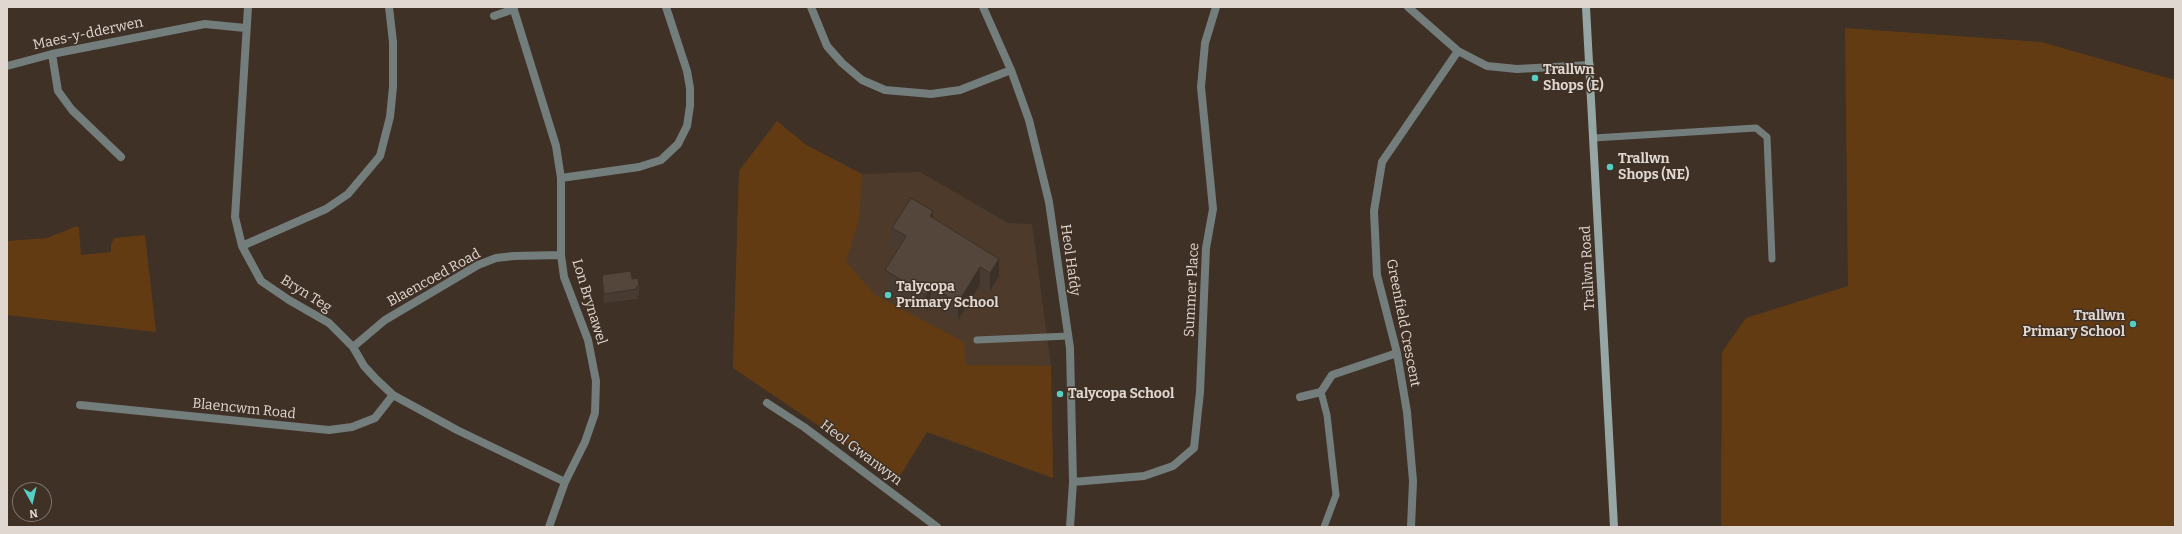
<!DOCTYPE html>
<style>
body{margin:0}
#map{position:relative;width:2182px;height:534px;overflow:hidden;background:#3f3126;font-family:Bitter,serif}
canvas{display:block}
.frame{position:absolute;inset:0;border:8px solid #e0d7d0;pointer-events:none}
.north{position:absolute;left:12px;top:482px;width:40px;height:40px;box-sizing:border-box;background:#3f3126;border:1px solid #7f736a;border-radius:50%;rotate:172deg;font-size:11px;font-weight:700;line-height:16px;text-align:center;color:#e0d7d0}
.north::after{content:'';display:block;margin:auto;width:14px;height:18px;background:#55cec4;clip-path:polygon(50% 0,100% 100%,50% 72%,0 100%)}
</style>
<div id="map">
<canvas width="2182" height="534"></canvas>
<div class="frame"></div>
<div class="north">N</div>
</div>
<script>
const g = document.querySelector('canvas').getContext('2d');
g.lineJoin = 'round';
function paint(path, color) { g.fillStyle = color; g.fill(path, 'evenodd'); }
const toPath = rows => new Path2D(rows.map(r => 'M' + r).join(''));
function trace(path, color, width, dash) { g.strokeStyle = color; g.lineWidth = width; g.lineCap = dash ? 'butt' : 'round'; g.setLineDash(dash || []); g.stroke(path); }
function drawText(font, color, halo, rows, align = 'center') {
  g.font = font + ' Bitter,serif'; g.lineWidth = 3; g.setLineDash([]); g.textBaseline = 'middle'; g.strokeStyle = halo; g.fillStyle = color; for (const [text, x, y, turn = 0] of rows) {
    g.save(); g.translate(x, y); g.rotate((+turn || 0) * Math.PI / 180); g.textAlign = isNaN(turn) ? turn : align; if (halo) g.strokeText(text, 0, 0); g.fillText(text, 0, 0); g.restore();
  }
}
paint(toPath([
 [777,121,806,145,862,174,920,172,1008,223,1032,224,1051,366,1053,478,927,432,898,479,733,368,739,171]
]), '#4d3a2a');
paint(toPath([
 [1845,28,2041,42,2175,80,2175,527,1721,527,1722,352,1746,318,1848,286],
 [777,121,806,145,862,174,859,219,846,262,875,295,964,342,966,365,1051,366,1053,478,927,432,898,479,733,368,739,171],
 [77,226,79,228,81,255,111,252,111,245,114,238,145,235,156,332,7,315,7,241,47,238]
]), '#633b13');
trace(toPath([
 [1594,138,1756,128,1767,137,1772,259],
 [977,340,1068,336],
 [1321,392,1327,415,1336,495,1324,527]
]), '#737d7c', 7);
trace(toPath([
 [248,7,235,217,242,246,261,281,289,300,329,323,353,347,364,366,377,380,393,395,457,430,565,482],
 [513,7,556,146,561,178,561,255,564,277,588,340,596,381,595,413,585,442,565,482,549,527],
 [811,7,827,46,842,63,862,80,885,90,931,94,960,90,1011,70],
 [983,7,1011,70,1029,120,1049,202,1070,348,1073,482,1070,527],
 [1408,7,1458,51,1487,66,1517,69,1590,65],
 [494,16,514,9],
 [52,54,58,91,72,110,121,157],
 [7,66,52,54,205,24,245,28],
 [561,178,639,167,661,160,678,144,687,126,690,106,690,88,687,71,666,7],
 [242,246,326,209,348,194,380,156,390,117,393,87,393,42,389,7],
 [353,347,385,320,478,265,496,258,514,256,561,255],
 [1300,397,1321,392,1332,375,1397,353],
 [767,403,804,427,937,527],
 [80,405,329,430,352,427,375,418,393,395],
 [1073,482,1144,476,1173,466,1194,448,1200,392,1206,248,1213,209,1201,87,1205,43,1216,7],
 [1411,527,1413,481,1407,412,1397,353,1377,275,1374,211,1382,162,1458,51]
]), '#737d7c', 8);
trace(toPath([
 [1586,7,1614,527]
]), '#95a6a4', 8);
paint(toPath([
 [933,218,999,276,990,291,980,285,958,320,931,304,926,312,885,288,885,270,898,249,892,245,892,228],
 [602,275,632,279,639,286,639,296,637,296,637,299,604,303,602,284]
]), '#483c32');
paint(toPath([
 [933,211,933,229,930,216],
 [999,259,999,276,990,291,990,273],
 [980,267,980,285,958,320,958,303],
 [931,286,931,304,926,312,926,295]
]), '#3b3129');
const building = toPath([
 [911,198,933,211,930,216,999,259,990,273,980,267,958,303,931,286,926,295,885,270,906,236,892,228,911,198],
 [631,271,632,279,638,278,639,286,636,287,637,289,604,294,602,275,631,271]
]);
paint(building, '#54463a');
trace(building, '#3b3129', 1);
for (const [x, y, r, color] of [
 [1535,78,4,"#55cec4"],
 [1610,167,4,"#55cec4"],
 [888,295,4,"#55cec4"],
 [2133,324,4,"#55cec4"],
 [1060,394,4,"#55cec4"]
]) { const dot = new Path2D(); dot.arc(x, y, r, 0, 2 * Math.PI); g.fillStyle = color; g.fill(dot); trace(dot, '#3f3126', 1.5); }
drawText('14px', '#e0d7d0', '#3f3126', [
 ["Maes-y-dderwen",88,34,-12],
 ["Heol Hafdy",1070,260,82],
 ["Trallwn Road",1588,268,-93],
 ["Blaencoed Road",434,278,-29],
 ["Summer Place",1192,290,-87],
 ["Bryn Teg",306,294,32],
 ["Lon Brynawel",589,302,73],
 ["Greenfield Crescent",1403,323,79],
 ["Blaencwm Road",244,409,6],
 ["Heol Gwanwyn",861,453,37]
]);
drawText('bold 14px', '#e0d7d0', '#3f3126', [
 ["Trallwn",1543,70],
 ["Shops (E)",1543,86],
 ["Trallwn",1618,159],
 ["Shops (NE)",1618,175],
 ["Talycopa",896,287],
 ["Primary School",896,303],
 ["Trallwn",2125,316,"right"],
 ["Primary School",2125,332,"right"],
 ["Talycopa School",1068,394]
], 'left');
</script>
